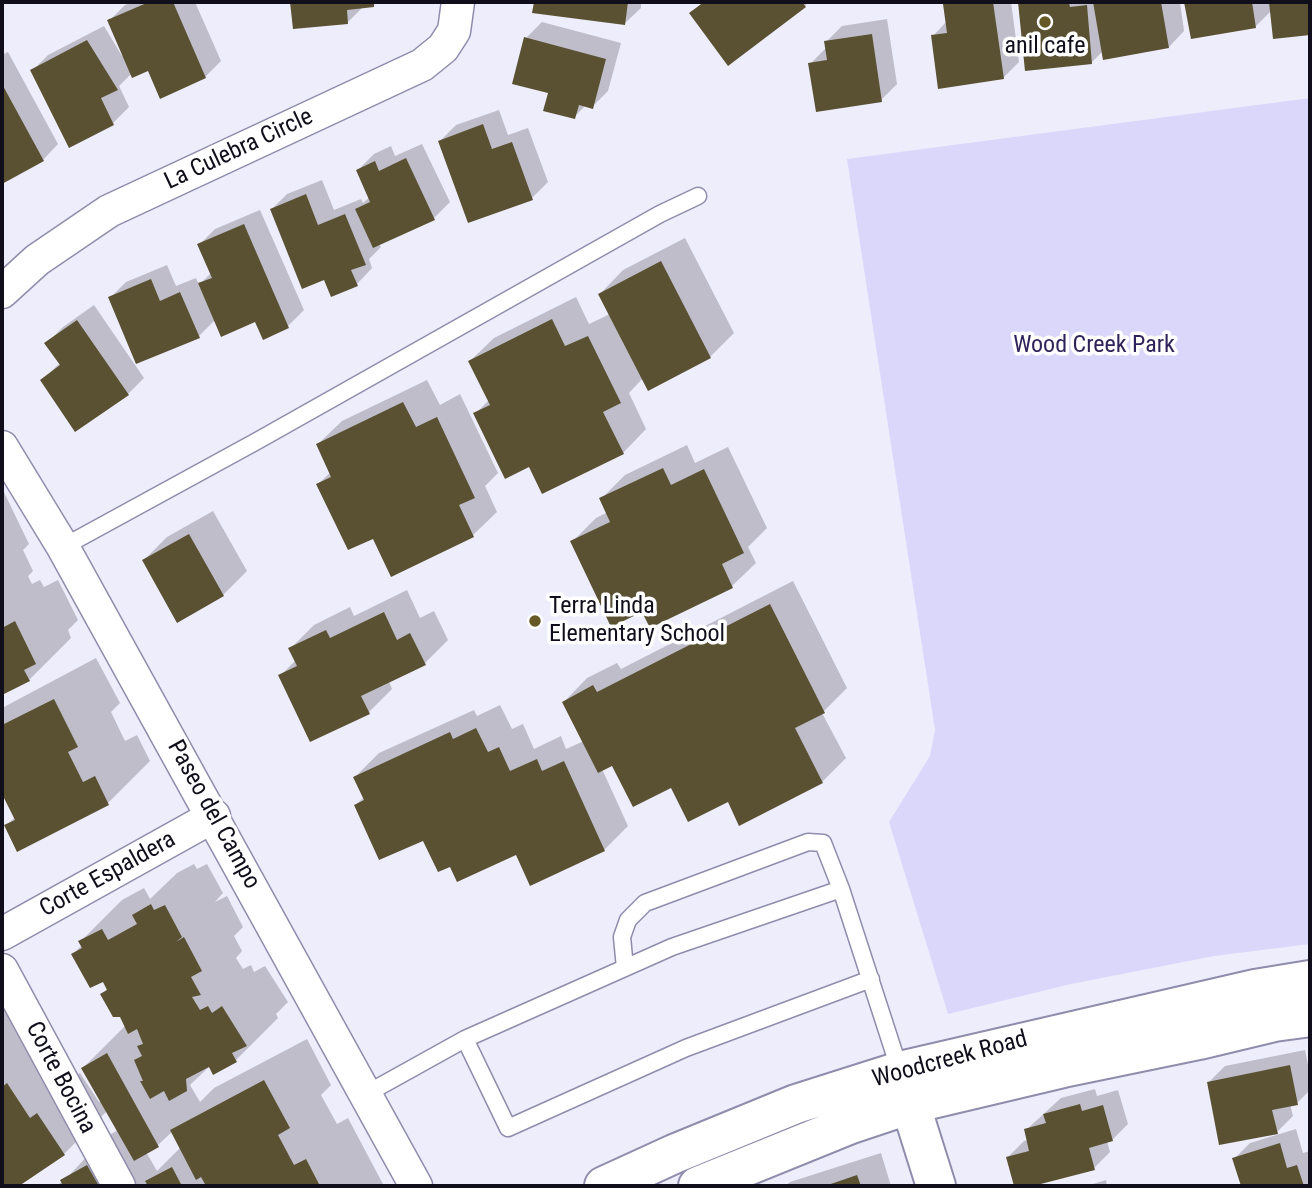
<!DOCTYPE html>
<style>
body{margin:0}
#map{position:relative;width:1312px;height:1188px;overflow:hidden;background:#eeedfc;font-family:"Roboto Condensed",sans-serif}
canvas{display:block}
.frame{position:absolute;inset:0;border:4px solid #100e1a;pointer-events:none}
</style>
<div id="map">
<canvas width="1312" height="1188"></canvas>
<div class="frame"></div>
</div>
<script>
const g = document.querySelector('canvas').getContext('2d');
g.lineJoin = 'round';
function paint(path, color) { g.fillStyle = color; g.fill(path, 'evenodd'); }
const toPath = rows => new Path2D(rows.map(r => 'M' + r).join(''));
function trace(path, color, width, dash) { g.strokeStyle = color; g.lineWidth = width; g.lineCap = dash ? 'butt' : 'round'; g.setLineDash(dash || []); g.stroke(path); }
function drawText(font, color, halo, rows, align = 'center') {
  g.font = font + ' "Roboto Condensed",sans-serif'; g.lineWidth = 7; g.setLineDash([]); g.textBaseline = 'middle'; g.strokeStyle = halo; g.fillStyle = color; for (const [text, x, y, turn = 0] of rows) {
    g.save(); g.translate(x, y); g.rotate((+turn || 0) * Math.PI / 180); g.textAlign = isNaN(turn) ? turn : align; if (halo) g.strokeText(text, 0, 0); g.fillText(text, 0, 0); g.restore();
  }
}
paint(toPath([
 [1310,98,1310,944,1214,956,1071,984,948,1014,889,822,930,756,935,730,847,159]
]), '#dbd7fb');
paint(toPath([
 [132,2,195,2,221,61,205,77,148,69,132,73,119,86,129,107,113,123,70,145,32,71,48,55,104,26,122,56,125,55,109,21,125,5],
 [292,2,377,2,374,5,364,6,348,22,295,27],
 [536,2,641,2,641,8,625,23,534,11],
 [703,2,809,2,805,6,691,13],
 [948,2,1011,2,1019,62,1003,78,933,36,947,21,945,4],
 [1020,2,1180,2,1184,31,1169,47,1103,51,1091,63,1026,69],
 [1186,2,1310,2,1310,34,1275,37,1272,10,1256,26,1192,37],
 [887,19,897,84,881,100,810,64,826,48,826,42,842,26],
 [542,22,621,43,608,91,592,107,586,105,574,117,550,92,526,38],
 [8,52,58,144,43,160,2,182,2,55],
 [499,110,508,135,528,128,548,182,532,198,440,141,456,125],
 [422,144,450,202,434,218,379,244,381,247,369,259,372,268,357,284,325,278,272,209,287,194,322,180,334,210,361,199,363,203,370,197,358,170,374,154,391,146,395,156],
 [260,210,304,310,288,326,256,320,216,319,199,336,110,298,126,282,167,265,176,286,196,278,199,285,212,272,199,245,215,229],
 [685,238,734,333,710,357,643,378,629,393,646,429,623,453,530,465,475,414,489,400,470,361,494,338,576,297,589,324,610,314,600,294,623,270],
 [94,305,144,378,128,394,42,380,60,363,47,343,63,327],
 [427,380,440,405,460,394,498,473,485,486,497,512,473,535,392,574,373,536,318,484,331,472,318,444,342,421],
 [687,445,695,463,728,447,767,528,748,547,756,563,732,586,643,609,572,542,596,518,608,512,601,499,625,475],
 [2,488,29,544,23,550,33,571,28,576,32,584,40,580,44,587,58,580,78,620,68,630,71,638,29,680,2,693],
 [213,511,247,571,223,595,144,560,167,537],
 [793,581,847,688,822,713,846,758,822,782,728,800,672,786,613,763,602,769,628,826,604,850,516,852,451,865,424,838,356,805,364,797,355,777,379,753,474,710,477,716,500,705,512,729,523,724,534,749,561,736,566,749,584,741,564,702,587,678,617,663,621,669],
 [407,590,420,618,434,611,448,640,425,663,389,681,392,689,369,712,280,676,296,660,290,649,314,625,350,607,354,616],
 [96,658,120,703,111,712,125,741,137,735,150,761,108,803,18,850,6,826,15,817,2,790,2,708],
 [194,864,197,869,207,864,223,893,215,902,227,896,243,927,234,936,242,951,236,958,243,969,251,965,254,972,265,966,288,1002,276,1014,278,1018,236,1060,211,1065,190,1085,200,1102,214,1088,307,1039,331,1085,321,1095,337,1124,348,1118,384,1186,54,1186,63,1182,104,1138,118,1130,107,1111,64,1154,16,1186,2,1186,2,978,73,1077,80,1073,99,1102,102,1101,83,1068,126,1025,121,1015,102,995,108,988,103,979,73,954,82,945,80,942,122,900,144,888,150,899,177,873],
 [173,1131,181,1147,157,1171,146,1152,158,1145],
 [1305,1050,1310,1075,1310,1090,1297,1103,1290,1104,1293,1116,1276,1133,1209,1082,1225,1066],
 [1095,1089,1097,1096,1118,1090,1128,1124,1112,1140,1107,1141,1110,1152,1094,1168,1026,1186,1016,1186,1008,1157,1024,1141,1028,1140,1026,1130,1061,1098],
 [1296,1129,1303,1153,1310,1151,1310,1186,1243,1186,1234,1159,1250,1143],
 [881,1153,891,1186,785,1186,790,1182],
 [1106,1180,1107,1186,1086,1186]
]), '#0003');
paint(toPath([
 [149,2,173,2,206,78,160,99,148,71,132,78,107,20],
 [290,2,374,2,374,7,347,10,348,24,293,29],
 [534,2,628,2,625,25,532,13],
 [704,2,802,2,806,7,728,66,689,13],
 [957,2,993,2,1004,79,938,89,931,35,947,33,943,4],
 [1018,2,1069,2,1070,7,1087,5,1092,64,1025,71],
 [1093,2,1161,2,1169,48,1103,60],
 [1184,2,1252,2,1256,28,1191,39],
 [1269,2,1310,2,1310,35,1273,39],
 [872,34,882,102,816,112,808,63,827,60,824,41],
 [524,37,606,59,593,109,579,105,575,119,543,111,548,93,512,84],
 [87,40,118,90,101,98,114,125,69,148,30,70],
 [2,84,44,161,2,184],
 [483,124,492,149,512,142,533,200,468,223,438,141],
 [406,158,435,220,373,248,355,209,370,202,356,170,375,161,379,171],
 [306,194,318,225,345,214,366,265,351,270,358,286,331,297,324,280,302,289,270,209],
 [244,224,289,328,263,340,255,322,221,337,198,283,212,278,197,244],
 [661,261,711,358,648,391,598,294],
 [151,279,160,301,180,292,200,338,136,364,108,297],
 [552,319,565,346,588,336,621,403,603,412,624,454,542,494,529,467,505,479,473,413,490,405,468,361],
 [77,320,129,395,75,432,40,380,60,365,44,343],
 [403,402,416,427,437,417,475,498,459,505,474,537,391,577,373,539,348,550,316,484,331,477,316,444],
 [663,468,671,485,704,469,744,553,722,564,733,588,650,628,642,612,611,627,570,541,610,522,599,498],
 [189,534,224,596,177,623,142,560],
 [770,604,825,713,795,728,823,783,739,826,728,802,688,822,671,788,633,807,612,766,598,773,562,702,593,685,597,692],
 [384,612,397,640,410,633,426,665,361,696,370,714,310,742,278,675,297,666,288,648,326,630,330,638],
 [15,621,36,664,24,670,30,681,2,695,2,628],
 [54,699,78,747,68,752,83,782,95,776,109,805,17,852,4,825,15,820,2,794,2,725],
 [476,728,488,752,499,747,510,771,537,759,542,771,564,761,605,851,530,886,516,855,457,882,450,867,438,872,423,841,379,860,354,805,364,800,353,777,450,732,453,739],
 [151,904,154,910,165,905,182,937,176,942,184,937,202,971,191,977,201,995,192,997,200,1010,208,1006,212,1013,222,1006,247,1046,232,1053,237,1062,213,1075,209,1067,186,1079,187,1091,169,1101,164,1091,150,1099,140,1081,143,1081,134,1060,142,1056,137,1046,143,1044,137,1029,128,1034,120,1017,113,1017,100,994,107,990,103,982,90,988,71,954,82,948,78,941,102,929,108,940,137,924,132,915],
 [107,1053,159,1147,134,1161,81,1068],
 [1290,1065,1298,1105,1272,1110,1278,1134,1219,1145,1207,1082],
 [264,1080,290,1128,278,1135,294,1165,306,1159,320,1186,206,1186,201,1177,196,1180,170,1130],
 [7,1083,30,1118,37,1113,65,1155,19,1186,2,1186,2,1087],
 [1080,1104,1082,1111,1103,1105,1113,1141,1089,1148,1095,1170,1033,1186,1014,1186,1006,1157,1029,1151,1024,1129,1046,1123,1043,1114],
 [1280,1143,1287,1168,1297,1165,1304,1186,1241,1186,1232,1158],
 [87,1165,99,1186,63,1186,60,1180],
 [172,1167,182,1186,148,1186,145,1181],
 [857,1175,861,1186,825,1186]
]), '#5a5132');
const lane = toPath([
 [63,547,257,441,660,214,698,196],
 [625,968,622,937,628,920,645,903,808,842,823,843,841,889,900,1071],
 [465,1039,508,1128,686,1048,871,979],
 [366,1094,465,1039,672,947,841,889]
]);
const street = toPath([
 [2,292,37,260,109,211,422,65,443,48,454,31,458,2],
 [2,447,63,547,416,1186],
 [2,934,214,816],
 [2,970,119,1186]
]);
const secondary = toPath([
 [903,1081,936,1186],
 [604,1186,674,1154,796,1104,900,1071,1255,989,1310,980],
 [698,1186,851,1124,911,1104,1063,1068,1199,1040,1274,1022,1310,1017]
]);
trace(lane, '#8f8cac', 19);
trace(street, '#8f8cac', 35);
trace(secondary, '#8f8cac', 42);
trace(lane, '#fff', 16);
trace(street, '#fff', 32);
trace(secondary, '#fff', 38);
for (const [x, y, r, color] of [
 [1045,22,7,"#675926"],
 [535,621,7,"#675926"]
]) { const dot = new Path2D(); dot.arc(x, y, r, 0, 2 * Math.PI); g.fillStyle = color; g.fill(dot); trace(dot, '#fff', 2.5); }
drawText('24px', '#100e1a', '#fff', [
 ["anil cafe",1045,47],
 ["Terra Linda",549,607,"left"],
 ["Elementary School",549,635,"left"]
]);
drawText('24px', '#100e1a', '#fff', [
 ["La Culebra Circle",239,150,-25],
 ["Paseo del Campo",213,815,61],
 ["Corte Espaldera",108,875,-29],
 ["Woodcreek Road",950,1060,-15],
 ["Corte Bocina",60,1078,62]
]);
drawText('24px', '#30235b', '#fff', [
 ["Wood Creek Park",1094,346]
]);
</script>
